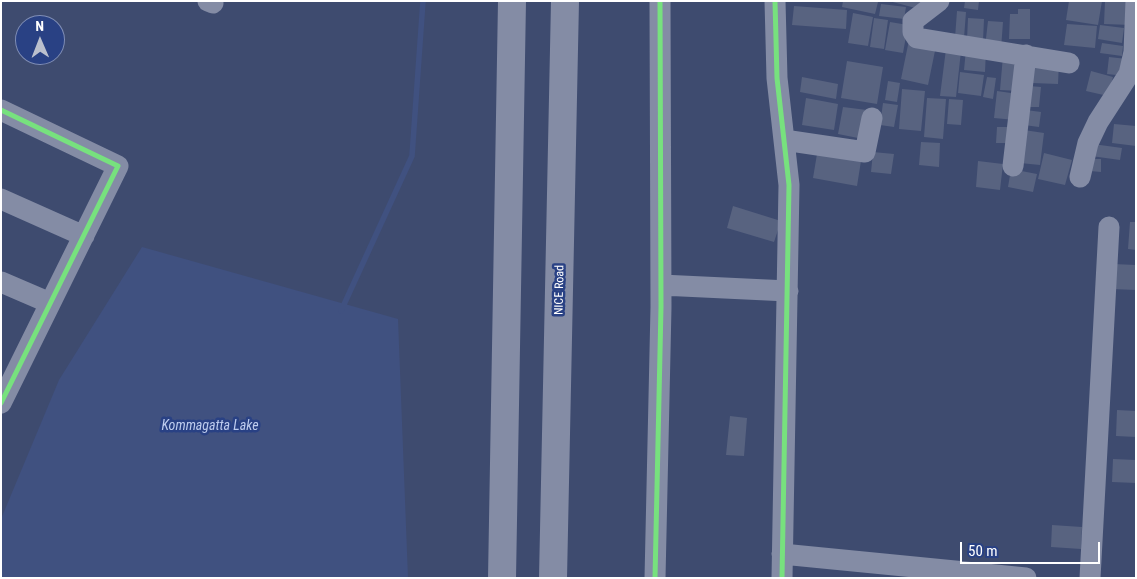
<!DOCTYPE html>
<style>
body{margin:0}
#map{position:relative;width:1137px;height:579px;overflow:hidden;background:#3e4b6f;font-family:"Roboto Condensed",sans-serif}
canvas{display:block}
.frame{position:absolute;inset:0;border:2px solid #fff;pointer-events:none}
.north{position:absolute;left:15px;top:15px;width:50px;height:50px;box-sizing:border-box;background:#294184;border:1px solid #7f8db5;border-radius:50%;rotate:359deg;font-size:14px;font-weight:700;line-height:20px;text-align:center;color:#fff}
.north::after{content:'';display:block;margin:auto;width:18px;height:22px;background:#bbc0cd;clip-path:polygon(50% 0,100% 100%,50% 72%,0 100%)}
.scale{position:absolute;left:960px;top:542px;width:140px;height:22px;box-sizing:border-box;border:2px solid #fff;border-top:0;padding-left:6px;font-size:15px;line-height:18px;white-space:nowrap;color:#fff;-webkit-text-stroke:4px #294184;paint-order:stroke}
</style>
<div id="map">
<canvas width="1137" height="579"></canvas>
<div class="frame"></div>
<div class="north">N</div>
<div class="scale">50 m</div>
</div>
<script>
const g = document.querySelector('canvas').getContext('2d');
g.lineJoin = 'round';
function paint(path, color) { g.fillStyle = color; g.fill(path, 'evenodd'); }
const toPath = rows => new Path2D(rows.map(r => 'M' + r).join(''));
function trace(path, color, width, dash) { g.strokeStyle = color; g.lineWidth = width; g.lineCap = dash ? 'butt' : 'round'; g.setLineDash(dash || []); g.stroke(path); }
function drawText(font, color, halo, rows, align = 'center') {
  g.font = font + ' "Roboto Condensed",sans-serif'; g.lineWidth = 5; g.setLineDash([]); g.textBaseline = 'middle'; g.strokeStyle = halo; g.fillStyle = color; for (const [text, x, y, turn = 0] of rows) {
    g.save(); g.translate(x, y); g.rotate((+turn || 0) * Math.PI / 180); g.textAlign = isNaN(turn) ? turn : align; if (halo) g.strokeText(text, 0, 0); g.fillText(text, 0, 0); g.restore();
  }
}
paint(toPath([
 [142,247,398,319,408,578,1,578,1,519,59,380]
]), '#405180');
trace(toPath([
 [341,311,412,156,423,1]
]), '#405180', 5.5);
paint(toPath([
 [843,1,876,1,878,2,875,14,842,7],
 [889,1,926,1,923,10],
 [965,1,979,1,978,10,964,8],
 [1069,1,1102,1,1098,25,1066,20],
 [1105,1,1132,1,1131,25,1104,24],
 [881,4,906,7,904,19,879,16],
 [794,6,847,10,846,29,792,25],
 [1018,9,1030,9,1030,39,1009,39,1010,14,1018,14],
 [957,11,966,12,964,38,955,38],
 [853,13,873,17,868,46,848,43],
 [874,18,888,20,884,49,870,47],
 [968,18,984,19,983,41,967,40],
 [988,21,1003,22,1001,49,985,47],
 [890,22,908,25,903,53,885,50],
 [1067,24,1097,26,1095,48,1064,45],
 [1100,25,1124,28,1122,43,1098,39],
 [909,40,936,46,928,85,901,79],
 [1102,43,1123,46,1122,56,1100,53],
 [946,49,961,51,956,97,940,96],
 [966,49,986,50,985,72,964,70],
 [1003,56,1021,57,1019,91,1000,90],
 [1109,57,1127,59,1125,76,1107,74],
 [847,61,883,67,877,104,841,98],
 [1034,62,1059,62,1058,84,1032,83],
 [1091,71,1113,77,1108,96,1086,91],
 [960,72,984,75,981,96,958,93],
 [802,77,838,84,836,99,800,92],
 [987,77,996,78,993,99,983,97],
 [888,81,900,83,897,102,885,100],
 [1029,86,1041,87,1039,107,1027,107],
 [902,89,925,91,921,131,899,129],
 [997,91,1018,94,1015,120,994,118],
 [806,98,838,104,834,130,802,125],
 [927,98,946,99,943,139,924,137],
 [949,99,963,100,961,125,947,124],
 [883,103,898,105,894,127,880,125],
 [843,107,867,110,863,139,838,134],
 [1026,110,1041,112,1039,127,1024,125],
 [1114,124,1136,126,1136,146,1112,143],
 [997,127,1008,127,1007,143,996,143],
 [1024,130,1044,133,1040,165,1020,163],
 [921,142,940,143,939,167,919,165],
 [1093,144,1122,148,1120,160,1091,156],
 [873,152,894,154,891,174,871,172],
 [1044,153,1072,160,1065,185,1038,179],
 [817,154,861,161,857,186,813,178],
 [1090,159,1101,159,1101,172,1090,171],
 [978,161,1003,164,1000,190,976,187],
 [1011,169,1037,174,1033,192,1008,187],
 [733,206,781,221,774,242,727,228],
 [1130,222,1136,222,1136,250,1128,249],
 [1113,264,1136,265,1136,290,1112,289],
 [1117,410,1136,411,1136,437,1116,436],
 [730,416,747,418,744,456,726,455],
 [1113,459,1136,460,1136,483,1112,482],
 [1052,525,1082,527,1081,549,1051,547]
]), '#586380');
trace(toPath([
 [208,1,213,3],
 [775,1,777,78,789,185,782,578],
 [939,1,913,21,913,32,917,38,1069,63],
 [1,110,118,166,1,403],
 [784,140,865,152,872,118],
 [1013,166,1026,55],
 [1080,177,1088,143,1098,122,1129,74,1134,52,1136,1],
 [1,199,84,236],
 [1,282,50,303],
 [661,285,788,291],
 [782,554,1026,578],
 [655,578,661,307,660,1],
 [1090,578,1109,227]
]), '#848ca5', 21);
trace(toPath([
 [502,578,512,1],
 [553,578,565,1]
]), '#848ca5', 28);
trace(toPath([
 [775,1,777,78,789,185,782,578],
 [1,110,118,166,1,403],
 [655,578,661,307,660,1]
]), '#77e17e', 5);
drawText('12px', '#fff', '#294184', [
 ["NICE Road",560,290,-89]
]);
drawText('italic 14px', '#beccee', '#294184', [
 ["Kommagatta Lake",210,426]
]);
</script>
